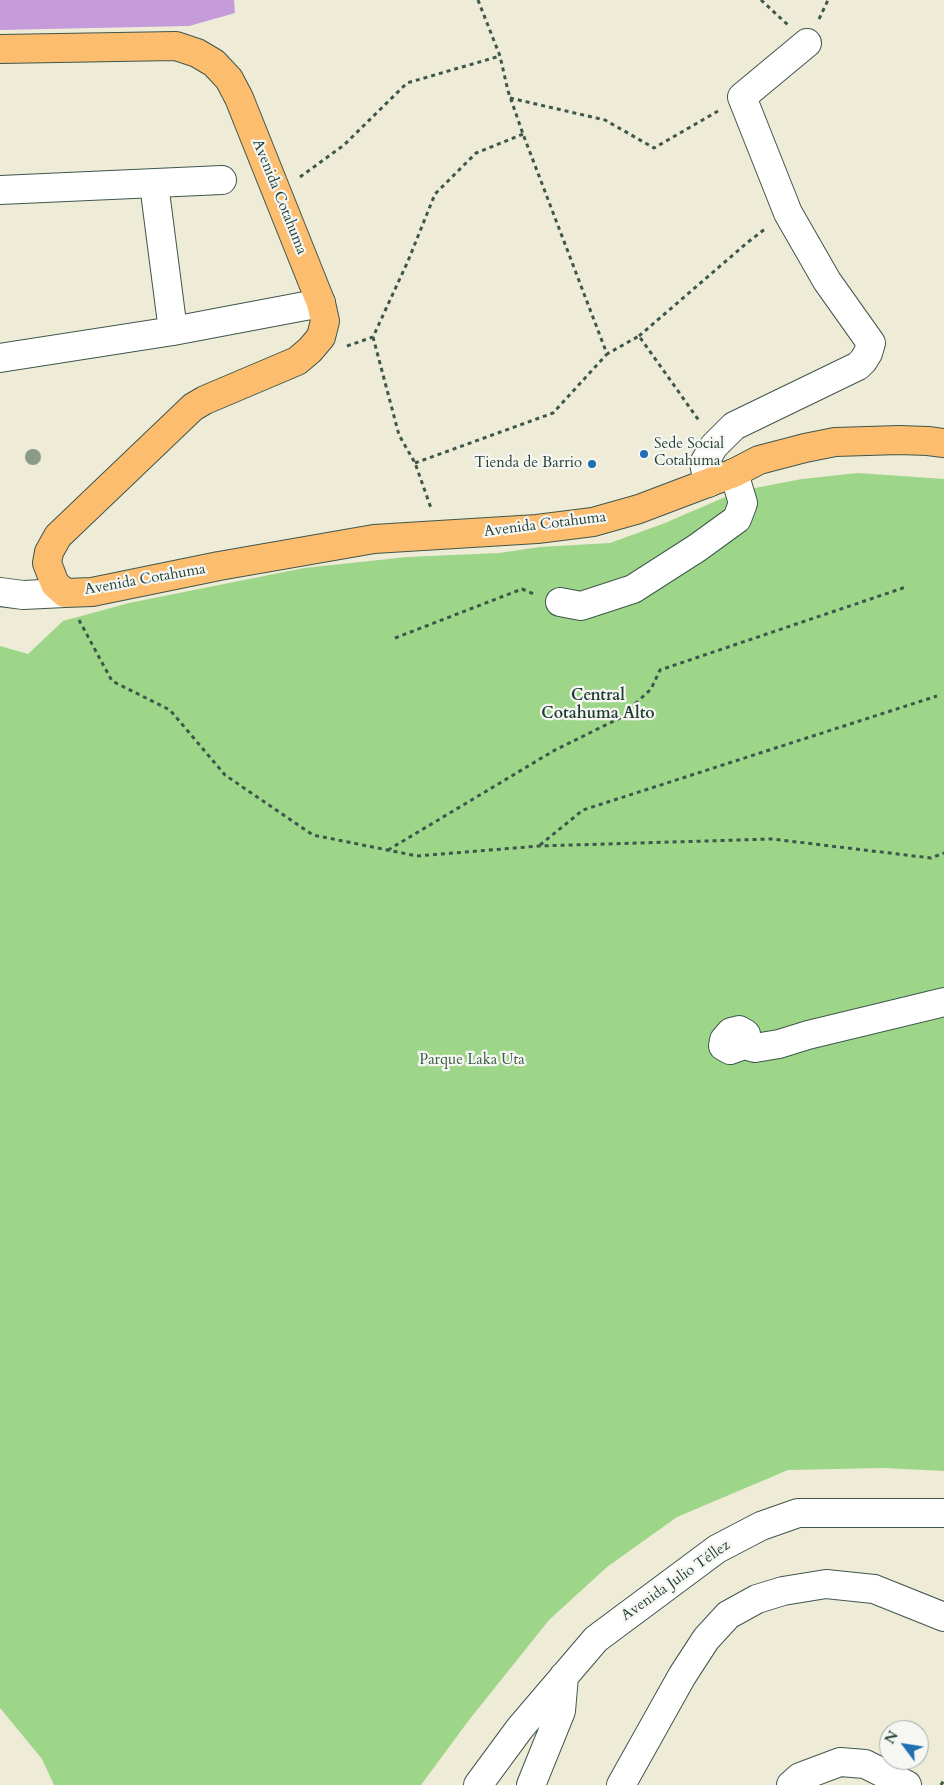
<!DOCTYPE html>
<meta charset="utf-8">
<style>
body{margin:0}
#map{position:relative;width:944px;height:1785px;overflow:hidden;background:#eeebd7;font-family:Cardo,serif}
canvas{display:block}
.north{position:absolute;left:879px;top:1720px;width:50px;height:50px;box-sizing:border-box;background:#f6f6f2;border:1px solid #a0aca6;border-radius:50%;rotate:301deg;font-size:14px;font-weight:700;line-height:20px;text-align:center;color:#1f3d34}
.north::after{content:'';display:block;margin:auto;width:18px;height:22px;background:#1f6fb2;clip-path:polygon(50% 0,100% 100%,50% 72%,0 100%)}
</style>
<div id="map">
<canvas width="944" height="1785"></canvas>
<div class="north">N</div>
</div>
<script>
const g = document.querySelector('canvas').getContext('2d');
g.lineJoin = 'round';
function paint(path, color) { g.fillStyle = color; g.fill(path, 'evenodd'); }
const toPath = rows => new Path2D(rows.map(r => 'M' + r).join(''));
function trace(path, color, width, dash) { g.strokeStyle = color; g.lineWidth = width; g.lineCap = dash ? 'butt' : 'round'; g.setLineDash(dash || []); g.stroke(path); }
function drawText(font, color, halo, rows, align = 'center') {
  g.font = font + ' Cardo,serif'; g.lineWidth = 4.5; g.setLineDash([]); g.textBaseline = 'middle'; g.strokeStyle = halo; g.fillStyle = color; for (const [text, x, y, turn = 0] of rows) {
    g.save(); g.translate(x, y); g.rotate((+turn || 0) * Math.PI / 180); g.textAlign = isNaN(turn) ? turn : align; if (halo) g.strokeText(text, 0, 0); g.fillText(text, 0, 0); g.restore();
  }
}
paint(toPath([
 [858,473,944,479,944,1471,883,1468,788,1470,677,1517,607,1567,549,1620,469,1720,421,1785,54,1785,42,1759,0,1708,0,646,28,654,63,621,129,603,304,568,407,557,499,553,540,547,610,543,665,523,739,491,802,479]
]), '#9dd689');
paint(toPath([
 [0,0,234,0,235,13,189,26,0,30]
]), '#c59bda');
const minor = toPath([
 [154,184,173,331],
 [0,190,222,180],
 [0,358,173,331,321,303],
 [708,483,704,463,714,446,734,426,858,366,863,361,868,353,871,343,827,281,788,213,742,97,807,43],
 [0,592,23,595,65,593],
 [560,602,581,606,633,589,697,548,737,519,743,503,734,473],
 [744,1045,746,1034,739,1030,731,1032,724,1040,723,1046,730,1050,744,1045,755,1048,779,1044,808,1035,944,1002],
 [478,1785,520,1728,596,1639,717,1549,761,1526,798,1513,944,1513],
 [531,1785,561,1711,564,1676],
 [621,1785,682,1676,706,1639,728,1615,757,1599,783,1591,826,1584,874,1589,944,1617],
 [791,1785,800,1777,840,1762,865,1764,907,1785]
]);
const major = toPath([
 [0,49,176,46,197,53,214,63,229,79,239,98,321,303,325,321,321,337,310,350,297,361,205,400,193,407,58,536,49,552,47,563,55,584,65,593,92,592,219,566,374,539,537,529,593,522,639,509,734,473,759,460,805,448,835,442,899,440,928,441,944,443]
]);
trace(minor, '#3e574c', 30);
trace(major, '#3e574c', 30);
trace(toPath([
 [478,0,500,56,508,91,523,134,607,354,639,336,700,422],
 [761,0,788,25],
 [819,19,828,0],
 [510,98,605,120,654,148,718,111],
 [300,177,344,145,407,83,500,56],
 [639,336,748,242,765,229],
 [373,337,399,435,415,463,431,508],
 [347,346,373,337,408,261,435,194,476,153,523,134],
 [415,463,553,413,607,354],
 [79,620,112,681,170,710,225,775,313,835,417,856,539,846,772,839,931,858,944,853],
 [395,638,522,589,534,594],
 [540,845,583,810,937,696],
 [388,850,555,750,620,718,651,689,660,670,906,587],
 [941,1785,944,1780]
]), '#3e574c', 3, [4, 4]);
trace(minor, '#fff', 28);
trace(major, '#fcbd6f', 28);
g.fillStyle = '#8a9c87';
for (const [x, y] of [
 [33,457]
]) { g.beginPath(); g.arc(x, y, 8, 0, 2 * Math.PI); g.fill(); }
for (const [x, y, r, color] of [
 [644,454,5,"#1f6fb2"],
 [592,464,5,"#1f6fb2"]
]) { const dot = new Path2D(); dot.arc(x, y, r, 0, 2 * Math.PI); g.fillStyle = color; g.fill(dot); trace(dot, '#f6f6f2', 2); }
drawText('15px', '#1f3d34', '#f6f6f2', [
 ["Avenida Cotahuma",279,197,68],
 ["Avenida Cotahuma",545,525,-7],
 ["Avenida Cotahuma",145,580,-10],
 ["Avenida Julio Téllez",676,1581,-35]
]);
drawText('15px', '#1f3d34', '#f6f6f2', [
 ["Sede Social",654,445],
 ["Cotahuma",654,462],
 ["Tienda de Barrio",582,464,"right"]
], 'left');
drawText('15px', '#385c45', '#f6f6f2', [
 ["Parque Laka Uta",472,1061]
]);
drawText('bold 16px', '#1f3d34', '#f6f6f2', [
 ["Central",598,696],
 ["Cotahuma Alto",598,714]
]);
</script>
